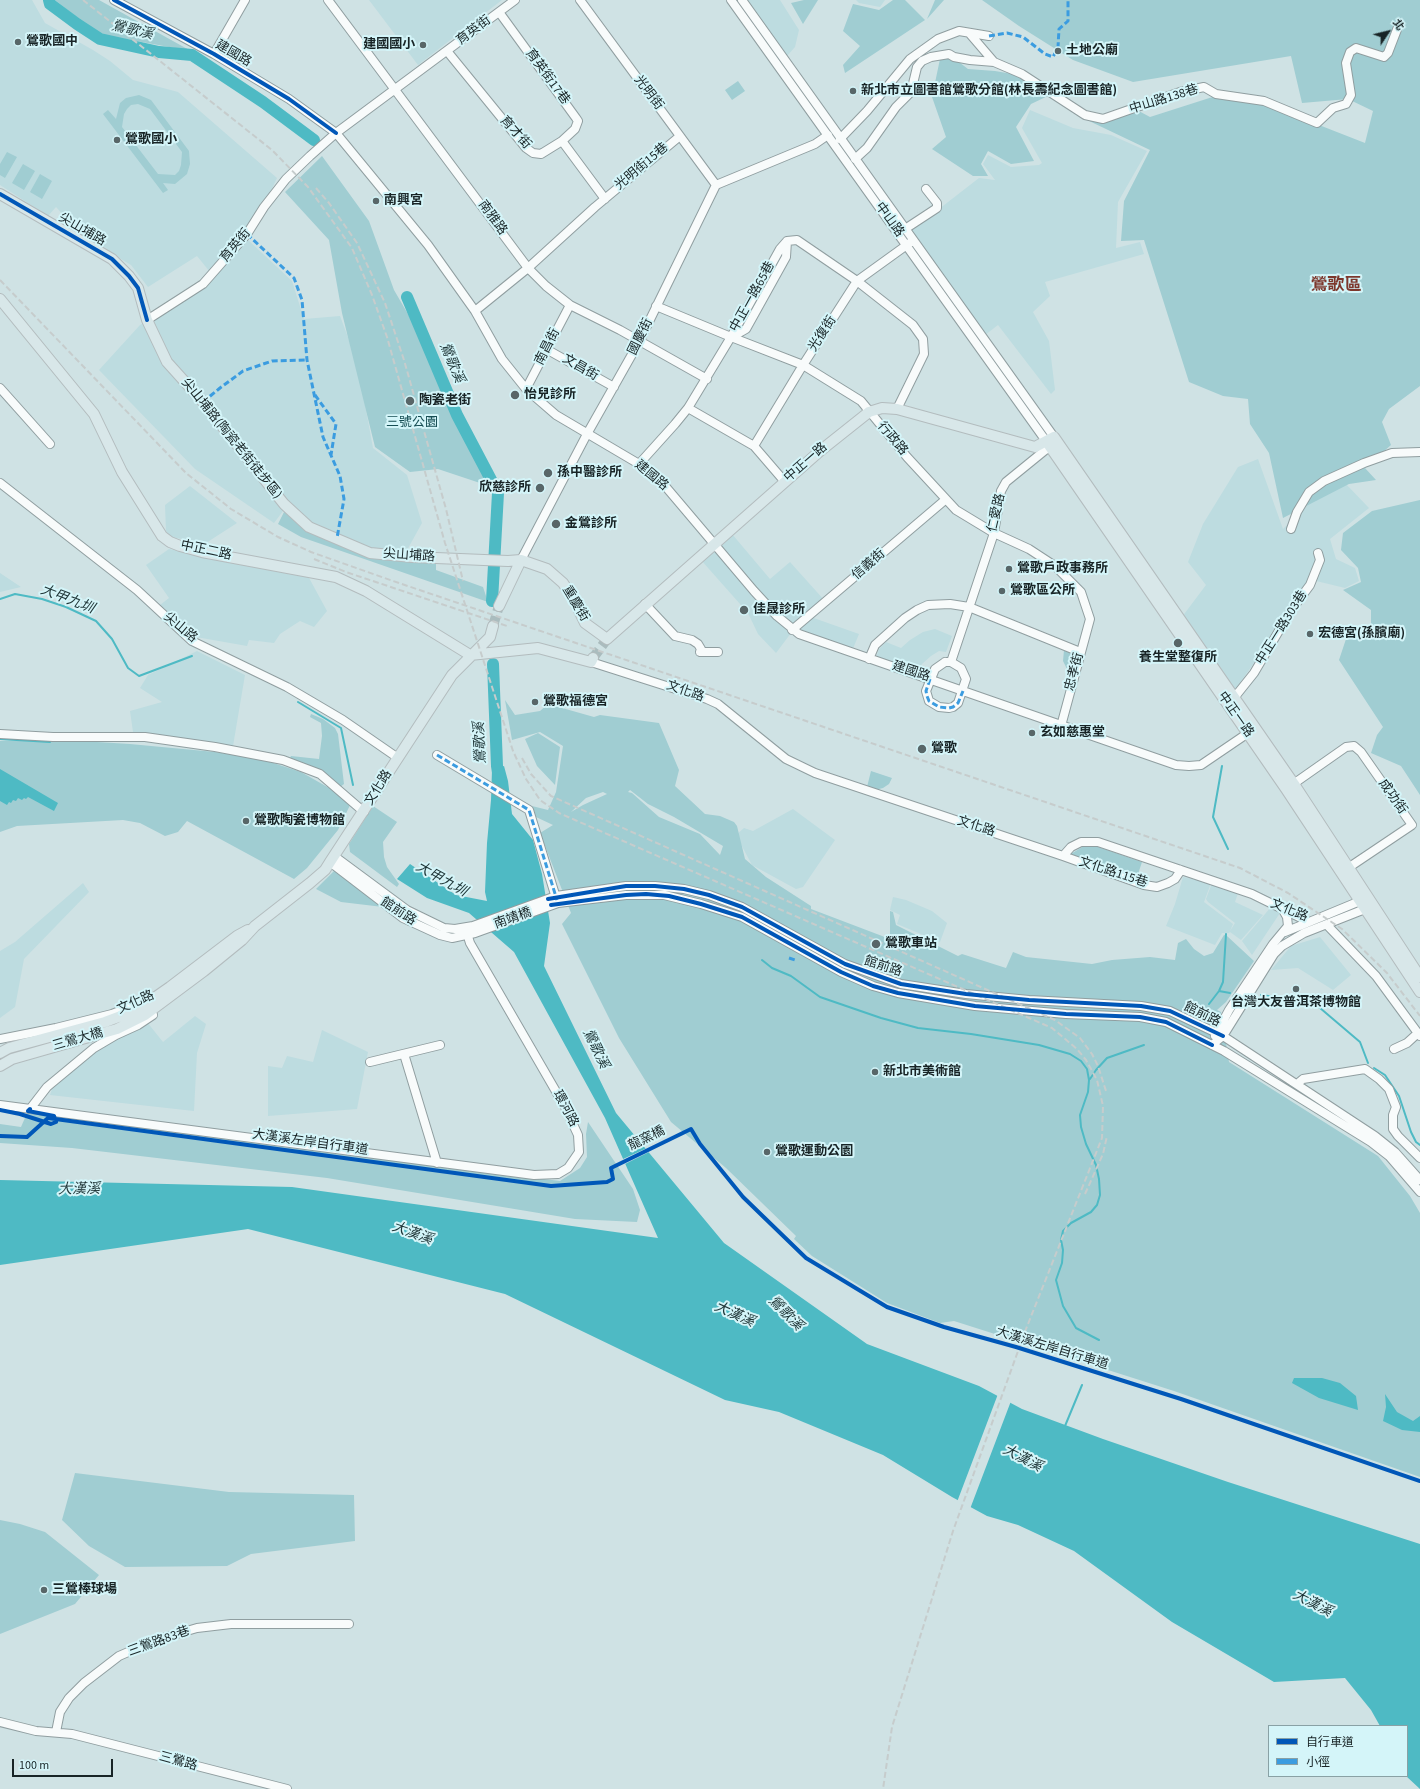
<!DOCTYPE html>
<meta charset="utf-8">
<style>
body{margin:0}
#map{position:relative;width:1420px;height:1789px;overflow:hidden;background:#cfe2e4;font-family:"Source Sans 3","Noto Sans TC",sans-serif}
canvas{display:block}
.legend{position:absolute;left:1268px;top:1725px;width:140px;height:52px;box-sizing:border-box;background:#d4f5f9;border:1px solid #89a1a5;margin:0;padding:5px 7px;list-style:none;font-size:12px;color:#182426}
.legend li{display:flex;align-items:center;gap:8px;height:20px}
.legend b{width:20px;border:1px solid #89a1a5}
.north{position:absolute;left:1368px;top:12px;width:40px;height:40px;-webkit-text-stroke:3px #d4f5f9;paint-order:stroke;rotate:55deg;font-size:11px;font-weight:700;line-height:16px;text-align:center;color:#182426}
.north::after{content:'';display:block;margin:auto;width:14px;height:18px;background:#182426;clip-path:polygon(50% 0,100% 100%,50% 72%,0 100%)}
.scale{position:absolute;left:12px;top:1759px;width:101px;height:18px;box-sizing:border-box;border:2px solid #182426;border-top:0;padding-left:5px;font-size:12px;line-height:14px;white-space:nowrap;color:#182426;-webkit-text-stroke:3px #d4f5f9;paint-order:stroke}
</style>
<div id="map">
<canvas width="1420" height="1789"></canvas>
<ul class="legend">
<li><b style="height:5px;background:#0057b8"></b>自行車道</li>
<li><b style="height:5px;background:#3b9ce0"></b>小徑</li>
</ul>
<div class="north">北</div>
<div class="scale">100 m</div>
</div>
<script>
const g = document.querySelector('canvas').getContext('2d');
g.lineJoin = 'round';
function paint(path, color) { g.fillStyle = color; g.fill(path, 'evenodd'); }
const toPath = rows => new Path2D(rows.map(r => 'M' + r).join(''));
function trace(path, color, width, dash) { g.strokeStyle = color; g.lineWidth = width; g.lineCap = dash ? 'butt' : 'round'; g.setLineDash(dash || []); g.stroke(path); }
function drawText(font, color, halo, rows, align = 'center') {
  g.font = font + ' "Source Sans 3","Noto Sans TC",sans-serif'; g.lineWidth = 4; g.setLineDash([]); g.textBaseline = 'middle'; g.strokeStyle = halo; g.fillStyle = color; for (const [text, x, y, turn = 0] of rows) {
    g.save(); g.translate(x, y); g.rotate((+turn || 0) * Math.PI / 180); g.textAlign = isNaN(turn) ? turn : align; if (halo) g.strokeText(text, 0, 0); g.fillText(text, 0, 0); g.restore();
  }
}
paint(toPath([
 [0,0,32,0,45,23,93,50,110,61,133,80,178,92,277,178,269,195,244,233,210,272,197,256,148,287,131,265,66,226,66,218,56,207,48,216,0,185],
 [369,0,502,0,418,65],
 [747,0,780,0,799,30,795,47,787,56],
 [856,0,885,0,880,7,859,3],
 [1030,110,1073,128,1111,135,1147,151,1118,202,1116,248,1140,242,1144,254,1045,282,1050,296,1033,312,1049,341,1055,390,1051,394,998,325,985,335,912,230,979,178,995,180,983,164,988,155,1011,167,1039,165,1042,163,1022,128],
 [247,239,292,281,304,319,340,316,357,361,373,448,407,475,422,523,406,552,369,549,335,532,312,523,289,503,274,523,195,469,99,370,140,325,205,286],
 [1258,459,1283,529,1318,495,1344,482,1369,508,1330,539,1336,559,1355,568,1359,581,1345,588,1308,579,1277,630,1235,690,1182,617,1206,585,1188,562,1203,524,1238,467],
 [190,486,237,523,206,543,170,537,166,531,165,505],
 [732,534,770,579,790,562,825,601,808,616,859,634,852,651,791,633,776,653,758,634,748,613,701,560],
 [169,549,308,576,327,611,314,627,300,621,280,634,274,643,249,640,247,646,196,637,160,605,169,598,146,565],
 [0,573,21,587,0,592],
 [935,629,952,636,946,652,939,651,931,656,922,664,917,672,876,658,879,649,886,642,901,648,910,640,923,632],
 [197,651,245,675,233,746,133,732,130,711,162,702,140,688,148,675],
 [793,809,835,840,803,887,796,889,752,865,736,835,744,828,753,831],
 [1183,877,1211,883,1204,902,1233,924,1230,931,1235,923,1208,902,1206,899,1212,883,1238,893,1235,902,1263,915,1241,940,1230,932,1229,933,1222,933,1215,945,1166,926,1175,904],
 [83,883,89,892,24,959,15,1007,0,1018,0,951,15,942],
 [893,897,906,900,932,911,947,923,940,942,897,924,900,915,890,910],
 [1271,907,1280,913,1252,955,1242,941],
 [1320,937,1351,975,1333,990,1298,968,1271,970,1291,946],
 [195,1016,206,1024,197,1053,194,1111,50,1095,53,1086,95,1052,147,1022,163,1042],
 [322,1030,368,1052,357,1109,268,1116,268,1066,282,1068,287,1056,313,1062]
]), '#bddce0');
paint(toPath([
 [55,0,99,0,191,51,98,34],
 [804,0,818,0,803,24,791,3],
 [893,0,905,0,925,20,845,73,843,65,860,46,843,31,853,4,879,10],
 [935,0,944,0,927,19],
 [982,0,1420,0,1420,386,1389,409,1382,422,1391,445,1365,468,1376,480,1349,484,1283,518,1269,453,1250,424,1248,399,1223,396,1189,382,1144,240,1121,241,1124,201,1150,150,1085,119,1135,109,1150,117,1225,93,1296,116,1365,143,1373,111,1348,99,1302,103,1291,56,1133,82,1073,60,1019,26],
 [951,56,968,69,995,71,1024,76,1052,94,1031,104,1016,127,1034,161,1011,164,988,151,981,164,988,176,973,176,932,149,946,137,932,97,940,59],
 [738,81,745,91,732,100,725,90],
 [139,95,151,100,189,151,190,164,187,174,175,184,163,183,168,190,163,193,103,114,108,110,116,119,120,103,126,98],
 [138,104,150,109,182,152,181,165,179,171,175,175,158,174,122,127,124,114,127,109,131,105],
 [7,152,17,157,5,178,0,175,0,164],
 [322,156,369,221,394,290,412,321,459,429,492,487,438,469,410,472,375,447,342,313,329,240,285,192],
 [23,164,35,171,24,190,12,183],
 [40,174,52,181,42,199,30,192],
 [1420,500,1420,795,1401,766,1371,753,1377,735,1383,727,1339,660,1350,627,1371,631,1371,610,1343,590,1361,582,1358,568,1341,550,1343,533,1372,511],
 [285,510,345,544,436,562,436,570,483,587,488,602,301,537,278,524],
 [1064,650,1076,655,1071,673,1067,669,1063,661],
 [505,700,515,715,540,711,548,704,594,717,600,715,659,723,679,770,675,786,705,814,720,816,734,822,737,826,745,859,766,877,811,906,811,909,890,939,890,911,893,912,896,925,958,956,962,954,1006,968,1013,952,1026,957,1092,964,1112,960,1150,957,1175,960,1178,943,1186,939,1194,949,1204,956,1213,953,1224,935,1227,936,1254,961,1226,1002,1217,1010,1221,1012,1229,1062,1378,1156,1410,1196,1420,1213,1420,1477,1174,1391,954,1321,940,1323,887,1303,812,1256,794,1239,796,1236,726,1168,671,1122,619,1038,562,924,571,913,540,833,553,825,536,817,532,806,548,810,556,792,563,746,540,732,512,740],
 [630,790,648,804,674,817,723,846,720,855,700,834,659,817,632,793,628,792],
 [603,792,607,794,583,805,571,812,586,798],
 [311,714,323,719,335,728,338,734,344,784,340,787,289,760,291,756,319,759,322,736,321,723,310,717],
 [538,733,560,747,555,785,537,766,525,739],
 [64,740,130,744,215,752,261,759,301,772,352,801,338,830,307,868,294,879,187,821,178,832,165,836,140,823,123,820,17,826,0,832,0,741],
 [871,771,892,778,889,784,883,788,875,790,867,787],
 [373,806,397,822,383,842,384,857,387,867,399,884,397,887,350,852,349,844],
 [1084,846,1098,847,1142,862,1137,877,1069,855],
 [335,870,383,907,341,902,316,889],
 [28,1111,283,1147,560,1181,580,1168,587,1157,586,1134,588,1122,633,1189,640,1210,637,1222,575,1219,327,1178,72,1148,0,1143,0,1124,21,1127],
 [75,1473,229,1492,354,1495,355,1541,251,1554,227,1566,125,1567,89,1546,62,1520],
 [0,1520,20,1524,45,1532,99,1575,75,1604,0,1634]
]), '#a0cdd2');
paint(toPath([
 [504,766,508,781,512,814,533,840,542,874,550,923,544,966,616,1113,724,1243,867,1344,979,1386,1022,1409,1103,1439,1228,1482,1420,1544,1420,1789,1406,1776,1407,1776,1407,1726,1380,1726,1371,1710,1345,1678,1274,1682,1172,1622,1074,1551,1018,1525,987,1516,952,1497,883,1455,779,1412,725,1400,505,1294,248,1229,0,1265,0,1180,292,1187,658,1238,605,1118,514,952,469,913,427,898,397,879,410,864,456,895,487,901,485,892,487,843,491,800,492,770],
 [0,769,58,803,54,811,28,797,26,799,24,798,22,800,18,798,16,801,13,800,11,803,9,802,7,805,0,801],
 [1294,1378,1322,1378,1340,1383,1356,1396,1358,1410,1319,1398,1292,1383],
 [1385,1394,1397,1412,1413,1421,1420,1416,1420,1432,1402,1430,1383,1421,1386,1407]
]), '#4ebac4');
paint(toPath([
 [647,1148,651,1151,623,1165,621,1160],
 [998,1394,1011,1401,970,1509,957,1502]
]), '#cfe2e4');
trace(toPath([
 [0,599,15,594,42,599,66,607,96,621,112,639,128,668,139,676,192,656],
 [298,702,341,728,353,785],
 [0,739,50,742],
 [1222,766,1213,817,1228,849],
 [762,960,772,968,791,976,820,997,881,1018,918,1028,971,1034,1039,1045,1070,1054,1081,1061,1087,1069,1089,1080,1088,1092,1080,1115,1081,1127,1086,1144,1096,1165,1099,1179,1100,1195,1097,1205,1091,1212,1071,1223,1063,1231,1061,1240,1063,1250,1062,1263,1056,1280,1063,1306,1076,1328,1099,1340],
 [1219,991,1230,993],
 [1261,995,1313,1002,1360,1042,1368,1063],
 [1209,1004,1219,991,1223,982,1226,934],
 [1374,1068,1385,1075,1399,1096,1411,1132,1416,1142,1420,1145],
 [1090,1079,1096,1070,1107,1058,1144,1045],
 [1065,1426,1082,1385]
]), '#4ebac4', 2);
trace(toPath([
 [49,0,50,4,77,24,100,39,159,52,192,55,263,102,314,140],
 [407,297,457,415,498,493,492,601],
 [493,664,497,766,500,785]
]), '#4ebac4', 12);
trace(toPath([
 [493,626,499,606],
 [593,658,607,639]
]), '#aabcbe', 10, [10, 5]);
const minor = toPath([
 [114,0,214,54,289,99,336,133,428,245,475,311,502,359,526,389,556,415,639,464,660,480,754,591,777,616,799,634,1176,765,1189,766,1201,765,1251,731],
 [328,0,528,268,546,286,570,305,620,330,707,379],
 [580,0,716,185],
 [731,0,1046,441],
 [742,0,1054,437,1049,447,1006,482,1001,491,994,533,951,662],
 [499,12,576,118,578,121,575,129,562,141],
 [970,34,994,62,1022,74,1085,115,1103,119,1180,92,1204,87,1216,94,1264,101,1317,123,1333,108,1346,104,1351,95,1346,63,1350,52,1356,48,1384,57,1388,53,1398,27],
 [447,51,526,148,533,153,541,154,562,141,605,199],
 [214,54,245,0],
 [840,139,867,111,910,59,938,39,959,31,989,36],
 [855,159,867,148,896,107,911,92,917,67,922,61,931,57,949,54,954,57,970,60,994,62],
 [905,229,937,208,937,203,926,189],
 [656,306,731,337,803,365,861,401,907,457,956,510,994,533,1029,549,1055,566,1081,592,1090,619,1061,726],
 [475,311,528,268,595,207,680,136],
 [147,320,203,284,247,234,264,207,286,179,310,156,336,133,515,0],
 [732,337,746,329,786,257,787,241],
 [546,349,614,387],
 [0,388,50,444],
 [526,389,570,305],
 [688,408,754,446,785,482],
 [754,446,803,365,857,281,911,242],
 [639,464,675,424,688,408,731,337,780,249,787,241,797,240,857,281,913,325,923,339,924,354,897,409],
 [0,483,137,590,192,641,287,687,343,720,398,758],
 [1291,529,1297,512,1309,492,1324,481,1364,463,1392,453,1420,452],
 [521,560,587,434,639,342,716,185,815,144,828,135],
 [645,604,675,636,692,640,698,644,701,649,700,652,718,652],
 [792,630,945,500],
 [869,659,875,645,905,618,917,610,928,605,950,604,969,607,1080,652],
 [591,662,707,699,718,704,786,759,815,773,1063,856,1071,847,1081,842,1098,842,1252,894,1309,922],
 [945,662,951,662,961,668,966,679,958,703,953,707,949,708,939,707,929,701,926,691,935,669,945,662],
 [1234,698,1254,673,1290,612,1310,585,1320,560,1318,553],
 [0,734,53,737,145,737,215,747,283,760,320,774,364,812],
 [437,755,529,810,557,901],
 [1289,787,1346,747,1354,746,1361,752,1412,825,1348,868],
 [334,856,407,910,444,928,455,929,473,926,556,896,626,886,655,886,684,889,709,895,742,907,845,964,901,984,966,994,1029,1000,1141,1006,1170,1011,1223,1036,1375,1136,1395,1152,1420,1180],
 [1063,856,1144,885,1157,887,1168,883,1175,879,1181,870],
 [330,862,403,918,440,935,452,938,475,933,558,903,626,895,664,895,701,904,742,917,841,972,873,986,898,993,975,1006,1066,1014,1140,1017,1166,1022,1224,1051,1371,1142,1389,1156,1420,1192],
 [1327,925,1376,976,1420,1036],
 [1215,1036,1229,1010,1273,944,1288,926,1287,917,1283,910],
 [0,1039,56,1028,112,1014,130,1007,149,997],
 [1212,1045,1223,1036,1274,954,1282,946,1304,933,1365,909,1370,902,1360,901,1285,932],
 [1394,1049,1407,1043,1418,1033],
 [404,1054,437,1163],
 [370,1062,440,1045],
 [1297,1084,1303,1079,1365,1069,1379,1079,1389,1089,1396,1107,1393,1115,1393,1129,1398,1136,1420,1158],
 [0,1105,534,1175,558,1174,568,1168,579,1152,578,1135,565,1107,470,943,466,930],
 [30,1109,47,1087,94,1048,116,1035,138,1025,153,1015],
 [0,1722,36,1731,72,1734,287,1789],
 [56,1732,60,1712,69,1698,84,1683,119,1656,156,1640,197,1628,231,1624,349,1624]
]);
const major = toPath([
 [0,194,112,259,129,276,138,288,147,320,167,362,203,402,284,504,309,527,370,553,412,557,508,561,521,560,547,569,563,583,574,600,585,623,607,639,820,451,869,412,882,408,897,409,1035,447,1054,437,1294,784,1420,977],
 [0,299,94,414,122,472,162,536,170,542,180,546,202,552,336,577,366,591,470,655],
 [1046,441,1286,789,1420,992],
 [499,606,521,560],
 [470,655,538,648,591,662,593,658],
 [0,1053,9,1048,105,1022,137,1010,170,987,237,936,248,930],
 [0,1066,12,1059,117,1029,145,1015,204,971,242,940,255,926,310,883,325,870,330,862,452,675,490,637,493,626]
]);
trace(minor, '#909ea0', 10);
trace(major, '#b3bcbe', 12);
trace(minor, '#f8fbfb', 8);
trace(major, '#d8e7e9', 10);
trace(toPath([
 [83,0,272,150,308,187,352,248,372,295,387,337,445,543,513,751,526,779,540,800,559,813,575,820,1052,1028,1077,1049,1086,1060,1097,1080,1103,1106,1102,1138,1026,1329,953,1531,892,1727,883,1789],
 [316,188,329,203,357,243,385,303,404,360,446,509,463,581],
 [0,280,186,473,231,509,278,537,311,552,393,581,1240,868,1288,893,1342,929,1387,973,1420,1016],
 [314,559,346,572,507,626],
 [522,758,531,774,551,796,1055,1020,1080,1038,1092,1054,1098,1066,1106,1091],
 [1085,1194,1103,1154,1107,1136]
]), '#c6cccc', 2, [6, 3]);
trace(toPath([
 [989,36,1007,33,1023,37,1045,54,1053,57,1058,47,1059,29,1068,21,1068,0],
 [247,234,294,278,302,300,307,360,323,437,340,476,344,499,337,538],
 [315,395,336,424,331,455],
 [203,402,220,388,243,371,272,361,307,360],
 [930,679,926,691,927,696,929,701,939,707,949,708,953,707,958,703,963,691],
 [437,755,529,810,557,900],
 [789,958,795,960]
]), '#3b9ce0', 3, [6, 3]);
trace(toPath([
 [114,0,214,54,289,99,336,133],
 [0,194,112,259,129,276,138,288,147,320],
 [548,899,626,886,655,886,684,889,709,895,742,907,845,964,901,984,966,994,1029,1000,1141,1006,1170,1011,1223,1036],
 [551,905,626,895,646,894,669,896,701,904,742,917,841,972,873,986,898,993,975,1006,1066,1014,1140,1017,1166,1022,1212,1045],
 [0,1110,20,1114,51,1124,56,1122,54,1116,28,1111,30,1109],
 [0,1136,27,1137,48,1118,551,1186,607,1182,613,1179,611,1168,691,1129,700,1144,743,1197,806,1258,887,1307,944,1327,1016,1347,1181,1399,1420,1481]
]), '#0057b8', 4);
for (const [x, y, r, color] of [
 [18,42,4,"#586668"],
 [423,45,4,"#586668"],
 [1058,51,4,"#586668"],
 [853,91,4,"#586668"],
 [117,140,4,"#586668"],
 [376,201,4,"#586668"],
 [515,395,5,"#586668"],
 [410,401,5,"#586668"],
 [548,473,5,"#586668"],
 [540,488,5,"#586668"],
 [556,524,5,"#586668"],
 [1009,569,4,"#586668"],
 [1002,591,4,"#586668"],
 [744,610,5,"#586668"],
 [1310,634,4,"#586668"],
 [1178,643,5,"#586668"],
 [535,702,4,"#586668"],
 [1032,733,4,"#586668"],
 [922,749,5,"#586668"],
 [246,821,4,"#586668"],
 [876,944,5,"#586668"],
 [1296,989,4,"#586668"],
 [875,1072,4,"#586668"],
 [767,1152,4,"#586668"],
 [44,1590,4,"#586668"]
]) { const dot = new Path2D(); dot.arc(x, y, r, 0, 2 * Math.PI); g.fillStyle = color; g.fill(dot); trace(dot, '#d4f5f9', 1.5); }
drawText('13px', '#182426', '#d4f5f9', [
 ["育英街",474,31,-37],
 ["建國路",233,54,30],
 ["育英街17巷",547,77,54],
 ["光明街",648,93,53],
 ["中山路138巷",1164,100,-17],
 ["育才街",515,133,48],
 ["光明街15巷",642,167,-40],
 ["南雅路",492,218,54],
 ["中山路",889,220,54],
 ["尖山埔路",82,230,30],
 ["育英街",236,246,-50],
 ["中正一路65巷",753,297,-61],
 ["光復街",823,334,-57],
 ["國慶街",641,337,-64],
 ["南昌街",548,347,-63],
 ["文昌街",580,368,30],
 ["尖山埔路(陶瓷老街徒步區)",231,439,51],
 ["行政路",892,439,50],
 ["中正一路",806,463,-41],
 ["建國路",651,476,40],
 ["仁愛路",997,513,-77],
 ["中正二路",206,551,12],
 ["尖山埔路",409,556,4],
 ["信義街",869,565,-41],
 ["重慶街",575,604,59],
 ["尖山路",180,628,40],
 ["中正一路303巷",1282,628,-58],
 ["建國路",911,672,18],
 ["忠孝街",1075,672,-75],
 ["文化路",685,692,19],
 ["中正一路",1235,715,55],
 ["文化路",379,788,-58],
 ["成功街",1392,797,55],
 ["文化路",976,827,18],
 ["文化路115巷",1113,873,18],
 ["文化路",1289,911,22],
 ["館前路",398,912,33],
 ["南靖橋",513,919,-20],
 ["館前路",883,967,18],
 ["文化路",136,1003,-24],
 ["館前路",1202,1015,26],
 ["三鶯大橋",78,1040,-16],
 ["環河路",565,1109,62],
 ["龍窯橋",647,1139,-26],
 ["大漢溪左岸自行車道",310,1143,8],
 ["大漢溪左岸自行車道",1052,1349,17],
 ["三鶯路83巷",159,1642,-20],
 ["三鶯路",178,1762,15]
]);
drawText('bold 13px', '#182426', '#d4f5f9', [
 ["鶯歌國中",26,42],
 ["建國國小",415,45,"right"],
 ["土地公廟",1066,51],
 ["新北市立圖書館鶯歌分館(林長壽紀念圖書館)",861,91],
 ["鶯歌國小",125,140],
 ["南興宮",384,201],
 ["怡兒診所",524,395],
 ["陶瓷老街",419,401],
 ["孫中醫診所",557,473],
 ["欣慈診所",531,488,"right"],
 ["金鶯診所",565,524],
 ["鶯歌戶政事務所",1017,569],
 ["鶯歌區公所",1010,591],
 ["佳晟診所",753,610],
 ["宏德宮(孫臏廟)",1318,634],
 ["養生堂整復所",1178,658,"center"],
 ["鶯歌福德宮",543,702],
 ["玄如慈惠堂",1040,733],
 ["鶯歌",931,749],
 ["鶯歌陶瓷博物館",254,821],
 ["鶯歌車站",885,944],
 ["台灣大友普洱茶博物館",1296,1003,"center"],
 ["新北市美術館",883,1072],
 ["鶯歌運動公園",775,1152],
 ["三鶯棒球場",52,1590]
], 'left');
drawText('13px', '#164d53', '#d4f5f9', [
 ["三號公園",412,423]
]);
drawText('italic 14px', '#1e3436', '#d4f5f9', [
 ["鶯歌溪",132,31,13],
 ["鶯歌溪",451,363,67],
 ["大甲九圳",67,600,21],
 ["鶯歌溪",481,743,-93],
 ["大甲九圳",441,880,29],
 ["鶯歌溪",595,1049,64],
 ["大漢溪",79,1190,-1],
 ["大漢溪",412,1234,20],
 ["鶯歌溪",785,1314,45],
 ["大漢溪",734,1315,24],
 ["大漢溪",1022,1459,27],
 ["大漢溪",1312,1604,27]
]);
drawText('bold 17px', '#7d372c', '#d4f5f9', [
 ["鶯歌區",1336,286]
]);
</script>
